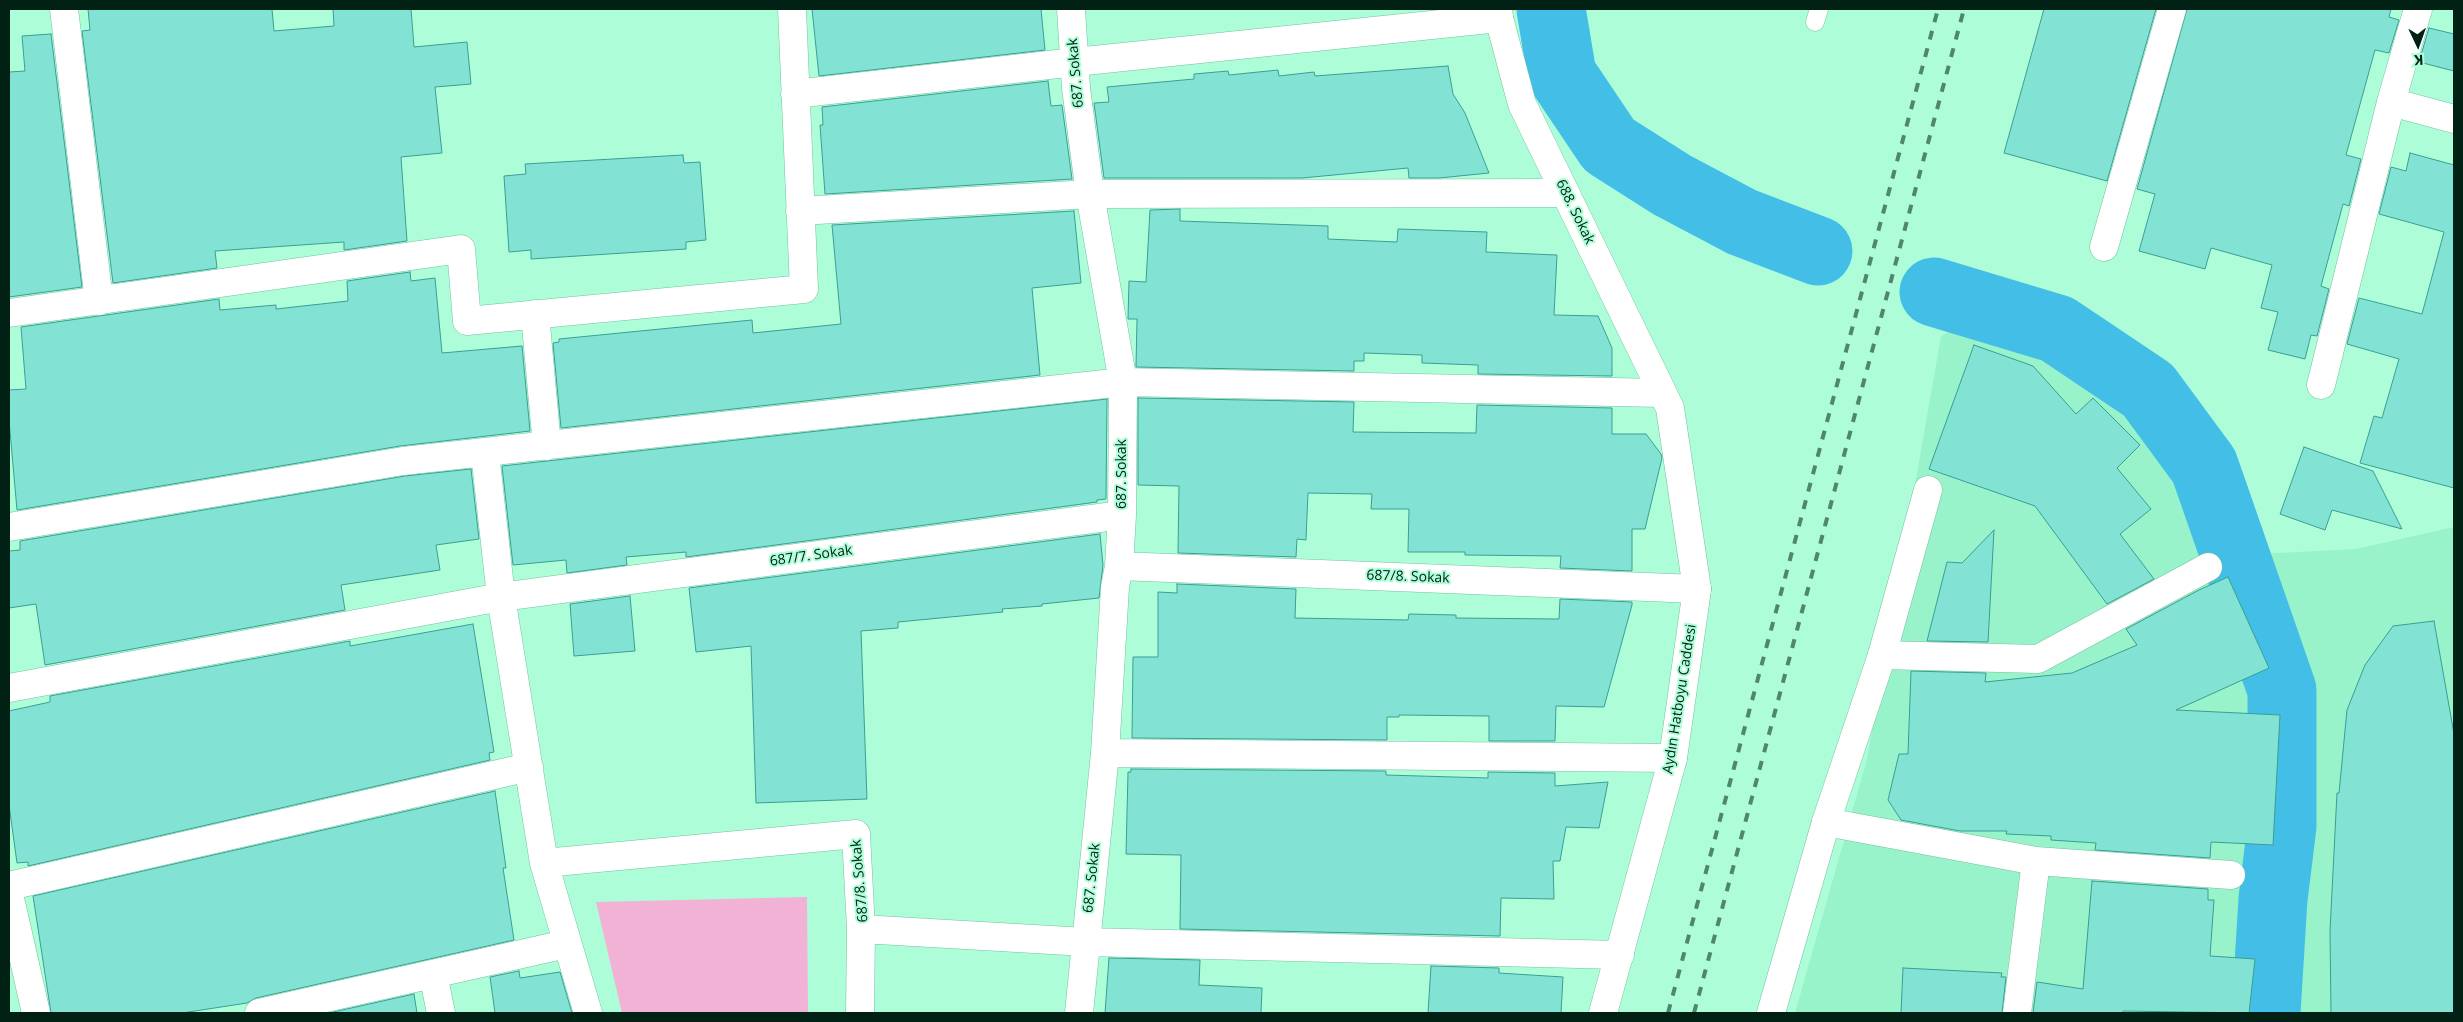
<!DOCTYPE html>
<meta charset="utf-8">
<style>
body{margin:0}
#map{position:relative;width:2463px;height:1022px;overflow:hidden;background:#adfed8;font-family:"Open Sans",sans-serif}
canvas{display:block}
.frame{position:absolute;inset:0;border:10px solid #002114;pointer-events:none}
.north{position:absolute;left:2393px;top:20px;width:50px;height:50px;-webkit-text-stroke:4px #adfed8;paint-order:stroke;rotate:177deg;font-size:14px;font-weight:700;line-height:20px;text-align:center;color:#002114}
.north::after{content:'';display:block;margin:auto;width:18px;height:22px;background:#002114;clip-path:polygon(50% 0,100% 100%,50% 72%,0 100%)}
</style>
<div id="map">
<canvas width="2463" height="1022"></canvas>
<div class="frame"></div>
<div class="north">K</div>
</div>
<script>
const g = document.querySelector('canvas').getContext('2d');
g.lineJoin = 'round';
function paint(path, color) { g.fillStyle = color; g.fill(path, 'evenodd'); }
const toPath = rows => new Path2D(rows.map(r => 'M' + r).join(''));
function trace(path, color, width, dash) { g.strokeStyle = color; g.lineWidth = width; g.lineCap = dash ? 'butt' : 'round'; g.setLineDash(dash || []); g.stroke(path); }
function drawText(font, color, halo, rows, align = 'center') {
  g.font = font + ' "Open Sans",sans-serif'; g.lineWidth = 4; g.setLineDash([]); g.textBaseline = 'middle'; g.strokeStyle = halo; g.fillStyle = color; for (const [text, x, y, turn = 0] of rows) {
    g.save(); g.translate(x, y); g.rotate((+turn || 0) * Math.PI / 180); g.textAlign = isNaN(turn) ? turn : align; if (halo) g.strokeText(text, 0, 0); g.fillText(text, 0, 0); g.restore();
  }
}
paint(toPath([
 [1965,323,2081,374,2164,436,2193,487,2218,556,2356,549,2454,527,2454,1013,1795,1013,1867,759,1941,336]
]), '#99f3ca');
paint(toPath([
 [807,897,808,1013,622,1013,596,902]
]), '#f1b2d6');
trace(toPath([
 [1551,9,1562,75,1609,145,1672,185,1742,222,1818,251],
 [1934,292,2057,329,2148,390,2204,466,2282,690,2282,826,2273,899,2266,1013]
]), '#43bfe7', 69);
const building = toPath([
 [88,9,272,9,274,31,334,26,333,9,411,9,414,47,467,42,471,84,435,87,442,153,401,157,407,241,344,250,344,242,215,251,217,268,113,283,82,31,90,30,88,9],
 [812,9,1041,9,1045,50,819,76,812,9],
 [2044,9,2156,9,2107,181,2004,153,2044,9],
 [2187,9,2391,9,2389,17,2399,20,2389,53,2375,50,2346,155,2361,159,2349,206,2343,204,2321,286,2329,289,2317,336,2311,335,2305,359,2268,350,2278,312,2261,308,2272,265,2211,248,2205,269,2139,251,2155,194,2137,189,2187,9],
 [2429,28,2454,34,2454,71,2419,62,2429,28],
 [51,34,82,287,9,297,9,72,25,71,22,36,51,34],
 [1448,66,1453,94,1465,113,1489,173,1439,178,1409,178,1408,168,1302,178,1104,178,1094,103,1109,102,1107,87,1194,79,1194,74,1228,71,1229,75,1278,70,1279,76,1314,72,1315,76,1448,66],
 [1048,81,1051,106,1062,105,1072,179,825,194,820,125,823,125,822,107,1048,81],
 [2410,153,2454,165,2454,488,2360,463,2374,416,2382,418,2399,359,2347,344,2359,298,2422,314,2444,232,2379,214,2391,167,2406,171,2410,153],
 [683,155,684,163,700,162,706,240,686,242,686,249,531,259,531,250,509,252,504,176,526,174,525,164,683,155],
 [1180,209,1180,221,1328,226,1328,239,1397,242,1398,229,1487,232,1486,252,1557,255,1554,315,1598,316,1612,348,1612,376,1478,374,1478,365,1422,363,1422,355,1364,353,1364,361,1354,361,1354,371,1136,367,1137,319,1128,319,1129,281,1146,282,1150,210,1180,209],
 [1074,211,1081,283,1032,288,1040,375,561,428,553,343,559,342,559,339,752,320,753,333,841,324,832,225,1074,211],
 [410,272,411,281,435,278,442,353,522,346,530,431,400,446,17,510,9,420,9,390,26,389,21,327,219,299,220,310,276,305,276,309,348,301,347,281,410,272],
 [1974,345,2033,366,2076,414,2093,398,2140,445,2117,468,2151,509,2120,534,2154,579,2107,604,2035,506,1929,469,1974,345],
 [1138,398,1354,402,1353,432,1476,433,1477,405,1612,408,1612,434,1646,434,1661,454,1662,458,1645,529,1632,529,1632,571,1560,568,1561,556,1465,555,1465,552,1408,552,1409,509,1371,509,1372,494,1308,493,1306,540,1297,539,1296,557,1178,553,1179,486,1138,485,1138,398],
 [1107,399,1106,499,1097,500,1097,502,686,557,686,552,626,557,627,565,567,573,566,560,513,565,502,466,1107,399],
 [2304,447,2373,471,2402,529,2332,510,2325,530,2280,514,2304,447],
 [471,469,479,539,436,545,440,570,341,585,345,610,45,665,36,604,9,608,9,551,20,550,20,541,405,476,471,469],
 [1994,530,1988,642,1927,641,1947,562,1962,563,1994,530],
 [1100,534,1103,565,1099,598,1042,604,1042,606,1002,609,1003,612,898,622,898,628,861,631,867,799,756,803,751,646,696,652,689,588,1100,534],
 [2228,577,2269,668,2176,710,2280,715,2273,845,2211,842,2210,858,2095,850,2096,843,2051,840,2051,836,2006,834,2007,831,1960,831,1901,820,1888,800,1899,754,1908,754,1911,671,1986,673,1985,682,2072,673,2137,645,2126,629,2199,590,2228,577],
 [1177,584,1296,589,1295,618,1408,620,1409,614,1456,615,1456,618,1559,619,1560,599,1632,602,1632,605,1604,707,1556,706,1555,741,1489,741,1489,716,1399,715,1399,717,1387,717,1387,740,1132,738,1133,657,1158,657,1158,592,1177,593,1177,584],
 [630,596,635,651,574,656,570,604,630,596],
 [2434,621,2454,734,2454,1013,2331,1013,2330,931,2337,793,2339,793,2347,710,2365,665,2393,626,2434,621],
 [473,624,494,752,489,753,490,760,28,866,28,862,17,863,9,805,9,711,50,702,50,696,350,641,350,646,473,624],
 [1131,769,1386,771,1386,775,1488,778,1488,772,1555,773,1555,786,1608,782,1599,828,1566,827,1560,861,1553,861,1554,899,1501,898,1500,936,1180,929,1181,855,1126,854,1128,772,1131,772,1131,769],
 [495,791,506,868,503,868,514,940,256,998,247,1003,182,1013,51,1013,33,896,495,791],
 [2092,881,2208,889,2208,900,2214,900,2210,956,2255,959,2249,1013,2123,1011,2123,1013,2033,1013,2037,982,2083,989,2092,881],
 [1109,958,1200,960,1199,985,1262,988,1261,1013,1105,1013,1109,958],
 [1431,966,1499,968,1499,973,1563,977,1561,1013,1428,1013,1431,966],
 [1903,968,2002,973,2001,977,2006,977,2002,1013,1901,1013,1903,968],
 [519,971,520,978,560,972,572,1013,495,1013,490,977,519,971],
 [414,994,417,1013,329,1013,414,994]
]);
paint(building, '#82e3d5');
trace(building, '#399f92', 1);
const service = toPath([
 [1815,22,1819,9]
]);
const minor = toPath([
 [64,9,99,301],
 [1071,9,1076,88,1090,194,1123,382,1122,515,1119,566,1115,587,1105,753,1079,1013],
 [795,94,1075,62,1499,18],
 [2391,102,2454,119],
 [800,211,1090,194,1565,193],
 [2104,247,2172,9],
 [9,313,461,249,467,321,804,289,792,9],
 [535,314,547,446],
 [2321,385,2391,102,2418,9],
 [485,453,501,597,544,863,588,1013],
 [9,527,403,461,1123,382,1662,393],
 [1119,566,1697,589],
 [1882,655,2038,659,2208,567],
 [9,688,501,597,1122,515],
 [1105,753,1673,758],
 [1826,822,2036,861,2231,875],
 [544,863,856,834,861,929,1086,942,1620,955],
 [9,886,529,767],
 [9,894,36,1013],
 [433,974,441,1013],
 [259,1013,566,944],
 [860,1013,861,929],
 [2017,1013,2036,861]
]);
const tertiary = toPath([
 [1498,9,1499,18,1522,104,1670,408,1697,589,1673,758,1603,1013],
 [1771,1013,1826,822,1882,655,1928,490]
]);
trace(service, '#72c29e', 19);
trace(minor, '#72c29e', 29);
trace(tertiary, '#72c29e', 29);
trace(service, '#fff', 18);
trace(minor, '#fff', 28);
trace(tertiary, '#fff', 28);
trace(toPath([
 [1668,1013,1938,9],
 [1694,1013,1964,9]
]), '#4f866e', 4, [9, 9]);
drawText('14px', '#002114', '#adfed8', [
 ["687. Sokak",1076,73,-95],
 ["688. Sokak",1575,212,64],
 ["687. Sokak",1122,474,-90],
 ["687/7. Sokak",811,556,-8],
 ["687/8. Sokak",1408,577,2],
 ["Aydın Hatboyu Caddesi",1680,699,-81],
 ["687. Sokak",1092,878,-84],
 ["687/8. Sokak",860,881,-95]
]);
</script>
